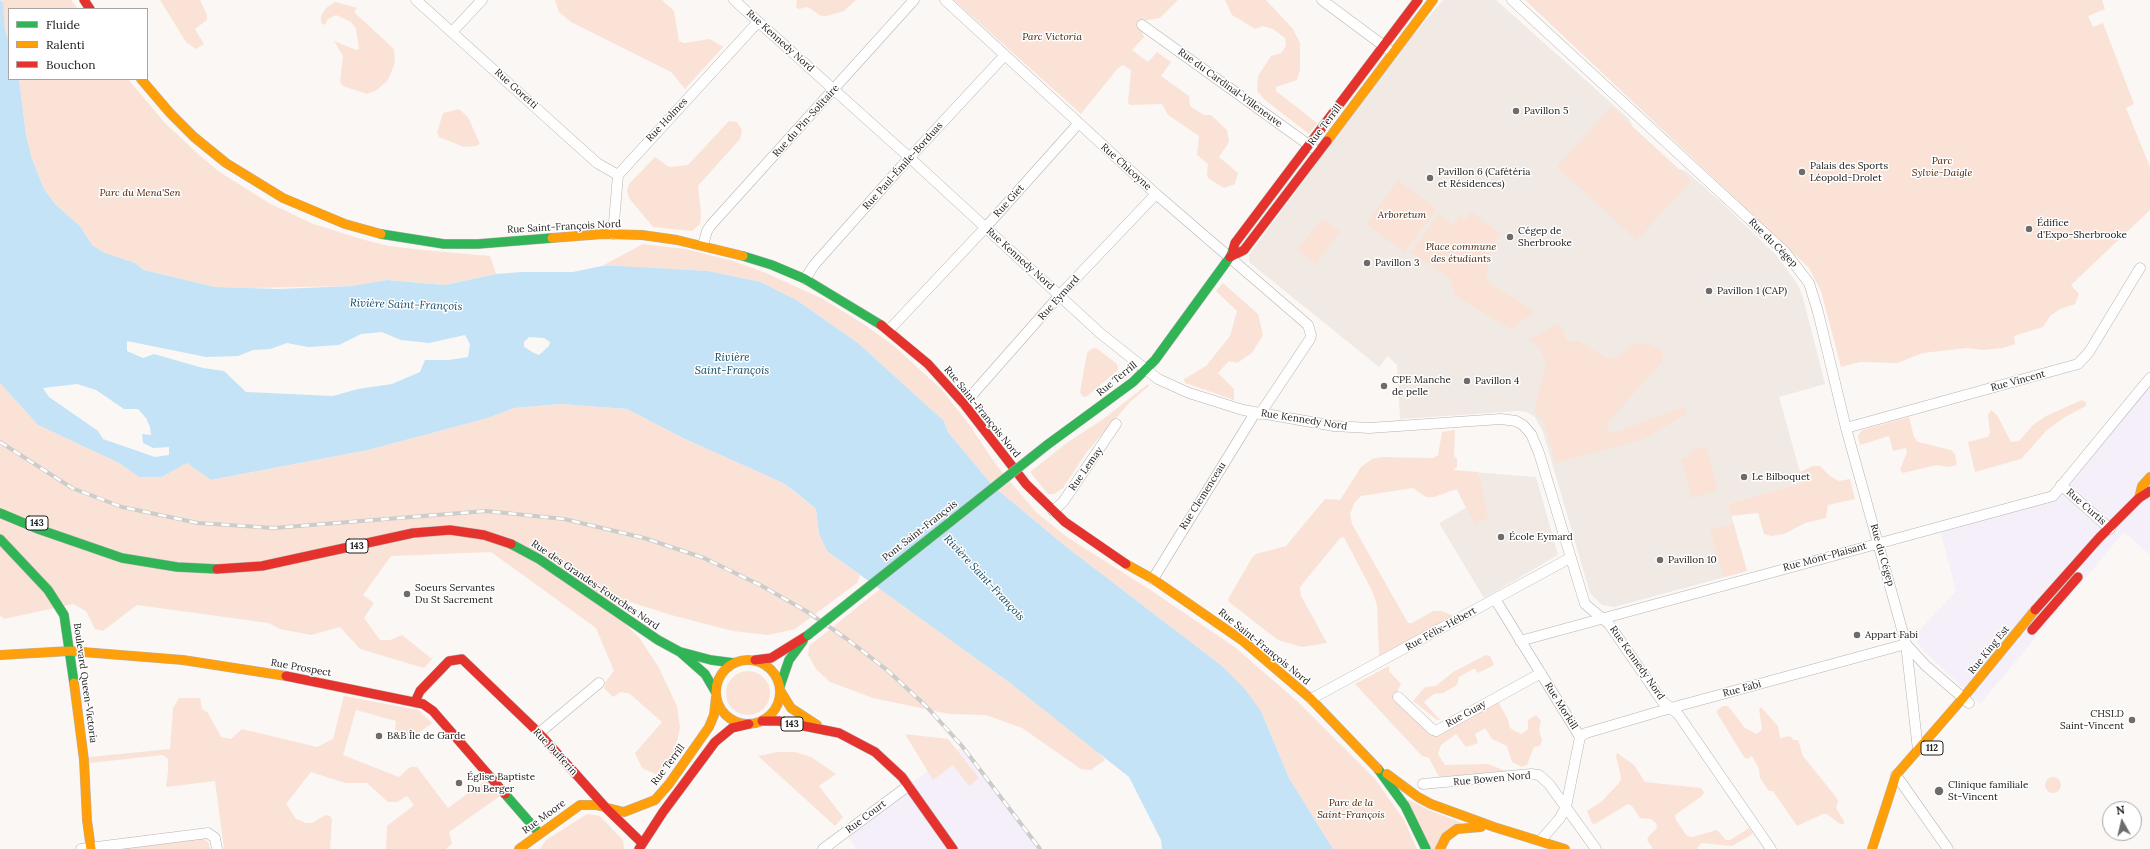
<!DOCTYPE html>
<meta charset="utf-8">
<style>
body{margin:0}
#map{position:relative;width:2150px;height:849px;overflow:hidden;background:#faf7f5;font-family:Lora,serif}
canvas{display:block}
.legend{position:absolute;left:8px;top:8px;width:140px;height:72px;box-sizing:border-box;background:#fff;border:1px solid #a7a6a5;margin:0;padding:5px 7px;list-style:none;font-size:12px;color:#22201f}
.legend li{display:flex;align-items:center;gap:8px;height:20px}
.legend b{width:20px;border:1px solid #a7a6a5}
.north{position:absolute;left:2102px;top:801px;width:40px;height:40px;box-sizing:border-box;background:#fff;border:1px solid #a7a6a5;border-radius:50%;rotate:352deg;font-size:11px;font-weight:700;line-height:16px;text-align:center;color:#22201f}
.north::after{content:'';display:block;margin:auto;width:14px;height:18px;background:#6e6b6a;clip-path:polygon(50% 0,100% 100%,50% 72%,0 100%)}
</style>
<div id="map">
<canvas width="2150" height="849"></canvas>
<ul class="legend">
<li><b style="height:5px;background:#30b455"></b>Fluide</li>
<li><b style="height:5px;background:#ff9f0a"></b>Ralenti</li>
<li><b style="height:5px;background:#e5322d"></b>Bouchon</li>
</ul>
<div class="north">N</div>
</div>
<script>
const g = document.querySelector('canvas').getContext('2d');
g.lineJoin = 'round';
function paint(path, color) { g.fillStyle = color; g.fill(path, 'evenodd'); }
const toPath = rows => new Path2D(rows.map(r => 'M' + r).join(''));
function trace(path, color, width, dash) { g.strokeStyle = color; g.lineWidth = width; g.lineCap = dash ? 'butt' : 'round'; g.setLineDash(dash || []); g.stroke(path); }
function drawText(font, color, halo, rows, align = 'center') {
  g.font = font + ' Lora,serif'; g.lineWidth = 3; g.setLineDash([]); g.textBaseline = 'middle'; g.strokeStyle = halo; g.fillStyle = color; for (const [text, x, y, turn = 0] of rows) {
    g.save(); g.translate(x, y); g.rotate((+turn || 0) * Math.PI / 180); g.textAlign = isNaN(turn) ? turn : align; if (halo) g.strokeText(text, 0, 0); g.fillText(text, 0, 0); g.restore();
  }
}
paint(toPath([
 [2150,378,2150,555,2124,532,1980,704,1921,648,1914,636,1956,591,1939,526,2046,498],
 [962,746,1040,849,856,849,845,832]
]), '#f5effa');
paint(toPath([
 [1443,0,1496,0,1629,119,1633,127,1679,169,1686,171,1723,204,1777,256,1798,285,1803,298,1825,384,1779,397,1803,483,1728,504,1747,571,1614,607,1602,605,1590,593,1543,432,1535,417,1527,412,1518,411,1400,419,1397,365,1388,356,1379,367,1249,262,1249,255,1400,50],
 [1447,470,1536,477,1558,555,1484,598,1439,523,1466,508]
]), '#f1e9e4');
paint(toPath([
 [2,0,71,0,78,9,9,9,9,42,5,30],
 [160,0,200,0,207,15,207,20,195,29,204,44,196,49,186,42],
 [555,0,662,0,674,11,679,41,684,43,710,39,723,47,685,89,671,72,571,22,559,12],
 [797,0,856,0,844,11,827,16,821,16,808,7,799,9,796,7],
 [954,0,1178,0,1160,18,1142,21,1141,30,1144,37,1132,50,1148,62,1157,52,1171,62,1161,76,1189,96,1190,106,1204,115,1211,115,1227,130,1229,142,1219,157,1238,173,1235,184,1224,188,1209,179,1207,175,1208,164,1197,155,1199,136,1168,115,1162,104,1130,105,1128,103,1131,70,1123,65,1118,68,1081,114],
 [1225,0,1266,0,1293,29,1300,43,1300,70,1297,80,1276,87,1276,91,1317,123,1309,134,1265,100,1257,91,1258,76,1271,56,1281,53,1286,46,1285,38,1273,29,1263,26,1255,29,1232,15],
 [1525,0,2102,0,2105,9,2088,16,2093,27,2103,23,2134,104,2126,108,2150,167,2150,210,2071,285,2079,294,2075,304,2060,309,2050,316,2043,327,2014,336,2015,344,2003,348,1982,350,1967,348,1923,353,1897,363,1860,362,1841,367,1821,291,1809,268],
 [335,2,357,8,354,12,394,49,395,62,391,73,388,80,377,90,367,94,343,86,340,82,343,56,334,41,356,50,359,49,356,29,351,22,336,15,328,19,325,25,321,23,321,16,326,8],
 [19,79,128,79,165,123,196,152,218,171,269,203,313,224,365,240,389,246,423,250,490,256,496,274,445,285,387,280,352,286,248,288,215,287,144,270,135,263,105,253,92,245,80,226,56,205,44,189,32,159,26,135],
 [1611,107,1691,181,1637,240,1557,167],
 [459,109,468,117,480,144,476,146,464,147,439,137,437,133,443,113],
 [729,121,737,122,742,130,740,139,698,186,701,214,700,224,692,231,653,227,629,198,627,190,629,184,655,157,669,167,688,165],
 [1398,180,1437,209,1404,252,1366,224],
 [1471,212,1501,234,1495,241,1500,245,1490,252,1486,281,1535,312,1511,329,1454,295,1451,279,1411,252,1439,214,1453,225,1460,216,1465,220],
 [1322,219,1340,231,1316,264,1297,250],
 [643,244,686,249,733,261,766,273,823,299,865,325,894,346,941,389,968,423,997,466,1036,512,1067,537,1152,591,1236,648,1298,702,1375,779,1404,820,1417,849,1333,849,1289,778,1261,711,1222,666,1064,545,993,486,948,432,944,421,858,343,798,301,761,282,708,271,602,266],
 [1223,283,1258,314,1263,335,1252,353,1237,363,1229,361,1218,373,1234,389,1234,400,1185,383,1184,379,1206,366,1230,336,1237,311,1216,291],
 [1557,324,1563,329,1567,341,1578,341,1607,358,1618,357,1634,343,1652,345,1663,352,1662,362,1609,421,1607,430,1614,433,1683,407,1687,413,1644,439,1556,463,1543,421,1536,414,1535,409,1546,362,1540,349,1529,340],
 [1096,348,1117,364,1118,370,1086,397,1082,396,1080,392,1087,353,1091,349],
 [0,383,38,425,119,463,139,477,162,477,187,463,212,480,368,450,488,418,514,408,561,404,627,409,683,438,783,483,816,509,819,534,827,551,860,575,857,583,795,629,768,635,733,631,671,615,624,600,617,615,641,640,659,668,677,706,680,728,674,754,663,771,657,775,642,768,635,753,662,722,630,694,621,692,613,697,604,688,606,681,614,671,596,628,491,552,391,556,363,595,374,603,364,618,380,640,390,640,402,635,432,659,424,668,360,649,340,627,311,635,280,629,268,623,137,605,103,631,95,629,86,611,73,604,4,619,0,616],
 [1148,384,1149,386,1130,402,1086,453,1063,488,1054,494,1048,494,1030,472,1068,442,1102,420],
 [2082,400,2086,402,2086,406,2065,417,2047,430,2021,459,1975,472,1968,442,1988,437,1990,432,1988,415,1991,410,1997,415,2011,442,2019,441,2033,425,2046,416],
 [1909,417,1914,437,1918,442,1951,450,1955,454,1957,465,1949,467,1936,465,1903,473,1900,470,1907,452,1906,448,1893,451,1889,436,1860,445,1858,436,1862,430],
 [1455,430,1454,456,1457,459,1457,467,1453,470,1478,472,1488,515,1487,518,1475,524,1457,489,1434,497,1426,497,1413,488,1361,496,1355,502,1350,514,1352,524,1408,623,1412,623,1433,611,1441,611,1454,616,1382,657,1379,656,1377,605,1372,591,1344,537,1340,538,1300,587,1301,596,1327,643,1302,647,1278,640,1229,602,1228,599,1252,558,1256,554,1286,546,1325,499,1340,500,1361,467,1372,459,1381,457,1433,458,1438,455,1442,432],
 [1706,446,1718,490,1692,498,1681,459,1688,457,1693,450],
 [1813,466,1820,466,1830,476,1839,481,1850,479,1855,499,1828,505,1826,518,1805,523,1784,534,1771,536,1764,534,1758,513,1731,516,1728,504,1802,483,1800,472],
 [1733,523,1747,571,1724,577,1710,530],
 [880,589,1010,683,1094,748,1105,760,1091,770,1081,769,1022,728,986,715,949,714,873,698,830,682,816,669,808,655,809,646],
 [1486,655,1490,656,1494,665,1478,673,1475,669,1473,669,1459,677,1457,685,1443,693,1434,694,1424,702,1440,720,1437,720,1413,701,1425,687,1436,686,1453,672],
 [1389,666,1389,671,1401,684,1394,697,1433,735,1498,701,1508,720,1510,728,1517,732,1522,734,1528,729,1528,720,1536,715,1541,721,1539,730,1542,741,1540,746,1534,747,1527,765,1522,767,1512,762,1507,746,1492,739,1485,728,1475,734,1478,743,1466,747,1456,734,1441,745,1438,754,1445,765,1488,764,1506,771,1439,777,1429,758,1422,756,1355,684],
 '726 693a22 22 0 1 1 44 0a22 22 0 1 1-44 0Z',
 [344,696,418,710,432,723,412,738,403,740,397,738,395,729,396,721,356,710,343,755,399,777,410,767,417,767,448,808,486,780,500,796,449,832,452,844,446,849,386,849,387,826,414,805,407,796,397,802,388,802,367,783,345,783,311,772,286,804,296,819,306,823,312,823,326,815,330,816,332,819,330,849,224,849,215,781,166,787,168,771,168,759,163,755,90,763,89,757,170,749,173,708,179,698,200,698,202,709,208,713,221,737,231,739,242,729,317,747,333,739],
 [1723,706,1728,706,1745,728,1757,734,1762,729,1759,709,1761,707,1778,726,1780,738,1790,736,1794,740,1798,740,1803,756,1836,797,1838,801,1836,808,1844,821,1844,824,1840,824,1827,814,1823,814,1797,826,1773,791,1769,791,1760,778,1759,769,1752,756,1747,759,1744,757,1717,713,1717,710],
 [905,734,948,739,979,778,969,786,953,765,933,780],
 [778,752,795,752,811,757,836,774,819,786,843,817,835,826,758,756],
 [1617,753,1634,765,1645,782,1701,788,1704,792,1702,796,1675,815,1676,820,1687,836,1692,837,1717,830,1726,840,1730,840,1749,828,1753,834,1732,846,1701,843,1697,849,1653,849,1647,840,1649,836,1657,828,1656,823,1651,819,1640,818,1632,806,1628,804,1595,824,1592,823,1587,811,1601,802,1620,782,1621,777,1616,756],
 '2045 785a8 8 0 1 1 16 0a8 8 0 1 1-16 0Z',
 [1407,799,1429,810,1462,823,1435,849,1431,849],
 [587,814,600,816,623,840,624,849,540,849,546,840],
 [203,838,209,843,210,849,116,849]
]), '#fae3d6');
paint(toPath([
 [0,0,3,2,5,30,9,42,9,79,19,79,26,135,32,159,44,189,56,205,80,226,92,245,105,253,135,263,144,270,215,287,279,289,352,286,387,280,445,285,496,274,522,272,573,272,602,266,619,266,708,271,761,282,798,301,858,343,944,421,948,432,993,486,1064,545,1222,666,1244,688,1261,711,1289,778,1333,849,1162,849,1161,840,1129,777,1010,683,827,551,819,534,816,509,794,491,783,483,683,438,627,409,561,404,514,408,488,418,368,450,211,480,187,463,162,477,139,477,119,463,38,425,0,383],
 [382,332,401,340,429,343,465,335,470,344,468,357,449,360,425,360,420,372,392,384,358,389,333,396,246,392,224,371,203,368,154,354,143,358,127,351,127,341,206,357,238,356,253,350,270,349,287,343,308,347,339,345,361,334],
 [529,337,544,338,550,342,549,346,539,355,534,353,524,347,524,342],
 [77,384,96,390,124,409,138,409,146,418,150,427,151,435,142,434,143,443,153,448,169,447,169,455,155,457,103,439,98,431,49,397,43,388]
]), '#c4e3f6');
const street = toPath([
 [416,0,597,163,618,175],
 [734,0,910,158,1100,333,1158,379,1189,393,1243,410,1334,426,1369,428,1501,419,1516,421,1523,425,1531,434,1539,453,1585,604,1609,624,1662,701,1678,714,1771,849],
 [945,0,1156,194,1308,325,1311,335,1310,339,1260,414],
 [1322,0,1388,49],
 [1512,0,1785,252,1809,283,1818,312,1846,428,1906,644,1918,750],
 [1142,25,1313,148],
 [452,32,482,0],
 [613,234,618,175,758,22],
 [703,245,707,231,711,225,914,0],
 [805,279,814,265,901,167,1005,55],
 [889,330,985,228,1078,124],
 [964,404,1060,295,1156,194],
 [1846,428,2078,364,2089,352,2140,268],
 [2061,485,2110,529],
 [1053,511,1063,502,1116,424],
 [1153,579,1255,413],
 [1495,599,1580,737,1566,807,1560,818,1541,840],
 [1520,641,2053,496,2150,378],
 [1906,644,1925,665,1969,703],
 [1398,697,1433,730,1436,731,1541,673],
 [1311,699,1570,558],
 [539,733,599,683],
 [1580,737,1586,733,1671,708,1906,644],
 [1896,775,1948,849],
 [1423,784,1531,774,1539,775,1549,784,1596,849],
 [81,849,208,833,215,838,217,849],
 [823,849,908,786]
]);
const fast = toPath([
 [381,234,444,244,478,244,552,238],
 [743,256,772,265,805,279,881,325],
 [1047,445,1133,382,1155,360,1230,257,1233,250],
 [0,513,38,529,122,558,177,567,217,569],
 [0,539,48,590,64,615,74,683],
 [511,544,539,559,658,640,680,652,705,674,715,691],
 [681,652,711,660,734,663],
 [780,686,789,660,803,641],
 [1378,769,1405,806,1426,849],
 [505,794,539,833]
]);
const slow = toPath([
 [141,79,170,113,194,137,226,163,283,198,345,224,381,234],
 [1327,141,1433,0],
 [552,238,603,234,642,235,677,240,743,256],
 [2139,498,2142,486,2150,477],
 [1126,564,1153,579,1243,641,1311,699,1378,769],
 [0,655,70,651,183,660,286,676],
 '716 692a32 32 0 1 1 64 0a32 32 0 1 1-64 0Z',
 [74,683,84,760,87,820,91,849],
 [780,690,791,708,817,725],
 [1387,774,1418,797,1431,804,1494,827,1565,849],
 [519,849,580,805,596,805,624,812,655,800,669,784,709,727,714,715,716,697],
 [1440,849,1446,837,1457,829,1481,827],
 [1872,849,1896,775,1963,698,2035,610]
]);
const jam = toPath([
 [84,0,90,9],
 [1233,250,1235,243,1418,0],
 [1230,257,1244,250,1327,141],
 [881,325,928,364,964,404,1026,484,1065,522,1126,564],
 [217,569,262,566,413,533,450,530,484,535,511,544],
 [2035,610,2099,538,2139,498,2150,491],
 [2032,630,2078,577],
 [755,660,771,658,808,635],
 [286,676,423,704,433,711,505,794],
 [415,702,420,691,449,661,462,659,539,733,607,809,642,843],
 [762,721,779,721,839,733,875,752,902,777,953,849],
 [639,849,663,812,715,742,732,728,749,724]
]);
trace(street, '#b6b4b2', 11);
trace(fast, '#b6b4b2', 10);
trace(slow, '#b6b4b2', 10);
trace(jam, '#b6b4b2', 10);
trace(street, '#fefefe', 10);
trace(fast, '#30b455', 9);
trace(slow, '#ff9f0a', 9);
trace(jam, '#e5322d', 9);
const rail = toPath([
 [0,442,72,488,122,507,198,523,274,528,486,511,564,519,644,538,704,558,762,586,806,611,847,639,887,670,926,706,962,746,1040,849]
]);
trace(rail, '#cccccb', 4);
trace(rail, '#fff', 2.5, [8]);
const fastBridge = toPath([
 [808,635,1047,445]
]);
trace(fastBridge, '#b6b4b2', 10, []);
trace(fastBridge, '#30b455', 9);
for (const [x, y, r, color] of [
 [1516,111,4,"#6e6b6a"],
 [1802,172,4,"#6e6b6a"],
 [1430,178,4,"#6e6b6a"],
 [2029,229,4,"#6e6b6a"],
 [1510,237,4,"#6e6b6a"],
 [1367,263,4,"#6e6b6a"],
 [1709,291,4,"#6e6b6a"],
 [1467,381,4,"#6e6b6a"],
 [1384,386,4,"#6e6b6a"],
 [1744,477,4,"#6e6b6a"],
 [1501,537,4,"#6e6b6a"],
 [1660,560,4,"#6e6b6a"],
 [407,594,4,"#6e6b6a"],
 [1857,635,4,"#6e6b6a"],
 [2132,720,4,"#6e6b6a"],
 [379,736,4,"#6e6b6a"],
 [459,783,4,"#6e6b6a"],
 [1939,791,5,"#6e6b6a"]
]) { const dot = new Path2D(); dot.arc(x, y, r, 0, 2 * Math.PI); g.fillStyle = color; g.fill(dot); trace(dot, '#fff', 1.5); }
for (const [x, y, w] of [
 [37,523,22],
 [357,546,22],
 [792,724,22],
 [1932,748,22]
]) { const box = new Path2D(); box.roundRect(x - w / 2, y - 7, w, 14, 3); g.fillStyle = '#fff'; g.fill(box); trace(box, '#22201f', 1); }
drawText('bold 9px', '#22201f', null, [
 ["143",37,523],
 ["143",357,546],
 ["143",792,724],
 ["112",1932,748]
]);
drawText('italic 10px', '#4a2004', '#fff', [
 ["Parc Victoria",1052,37],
 ["Parc",1942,161],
 ["Sylvie-Daigle",1942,173],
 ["Parc du Mena'Sen",140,193],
 ["Arboretum",1402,215],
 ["Place commune",1461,247],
 ["des étudiants",1461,259],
 ["Parc de la",1351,803],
 ["Saint-François",1351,815]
]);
drawText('10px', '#22201f', '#fff', [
 ["Rue Kennedy Nord",780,41,42],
 ["Rue du Cardinal-Villeneuve",1230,88,36],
 ["Rue Goretti",516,89,42],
 ["Rue Holmes",667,120,-47],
 ["Rue du Pin-Solitaire",806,121,-48],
 ["Rue Terrill",1325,125,-53],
 ["Rue Paul-Émile-Borduas",903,166,-48],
 ["Rue Chicoyne",1126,167,42],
 ["Rue Giet",1009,201,-48],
 ["Rue Saint-François Nord",564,227,-3],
 ["Rue du Cégep",1773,243,45],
 ["Rue Kennedy Nord",1020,259,42],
 ["Rue Eymard",1059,298,-48],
 ["Rue Terrill",1117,379,-39],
 ["Rue Vincent",2018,381,-15],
 ["Rue Saint-François Nord",982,412,51],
 ["Rue Kennedy Nord",1304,420,9],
 ["Rue Lemay",1086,469,-55],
 ["Rue Clemenceau",1203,496,-58],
 ["Rue Curtis",2086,507,41],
 ["Pont Saint-François",920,531,-38],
 ["Rue du Cégep",1882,555,74],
 ["Rue Mont-Plaisant",1825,557,-15],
 ["Rue des Grandes-Fourches Nord",595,585,34],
 ["Rue Félix-Hébert",1441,629,-29],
 ["Rue Saint-François Nord",1264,647,39],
 ["Rue King Est",1989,650,-51],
 ["Rue Kennedy Nord",1637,663,55],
 ["Rue Prospect",301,668,10],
 ["Boulevard Queen-Victoria",85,683,82],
 ["Rue Fabi",1742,689,-15],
 ["Rue Morkill",1561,706,58],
 ["Rue Guay",1466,714,-29],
 ["Rue Dufferin",555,752,47],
 ["Rue Terrill",668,765,-53],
 ["Rue Bowen Nord",1492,779,-5],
 ["Rue Moore",544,817,-36],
 ["Rue Court",866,817,-37]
]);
drawText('10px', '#22201f', '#fff', [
 ["Pavillon 5",1524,111],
 ["Palais des Sports",1810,166],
 ["Léopold-Drolet",1810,178],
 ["Pavillon 6 (Cafétéria",1438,172],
 ["et Résidences)",1438,184],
 ["Édifice",2037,223],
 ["d'Expo-Sherbrooke",2037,235],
 ["Cégep de",1518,231],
 ["Sherbrooke",1518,243],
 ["Pavillon 3",1375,263],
 ["Pavillon 1 (CAP)",1717,291],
 ["CPE Manche",1392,380],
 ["de pelle",1392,392],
 ["Pavillon 4",1475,381],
 ["Le Bilboquet",1752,477],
 ["École Eymard",1509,537],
 ["Pavillon 10",1668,560],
 ["Soeurs Servantes",415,588],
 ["Du St Sacrement",415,600],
 ["Appart Fabi",1865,635],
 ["CHSLD",2124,714,"right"],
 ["Saint-Vincent",2124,726,"right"],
 ["B&B Île de Garde",387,736],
 ["Église Baptiste",467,777],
 ["Du Berger",467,789],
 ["Clinique familiale",1948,785],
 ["St-Vincent",1948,797]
], 'left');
drawText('italic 11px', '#0f4864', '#fff', [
 ["Rivière Saint-François",406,305,2],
 ["Rivière",732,358],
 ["Saint-François",732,371],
 ["Rivière Saint-François",984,578,47]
]);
</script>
